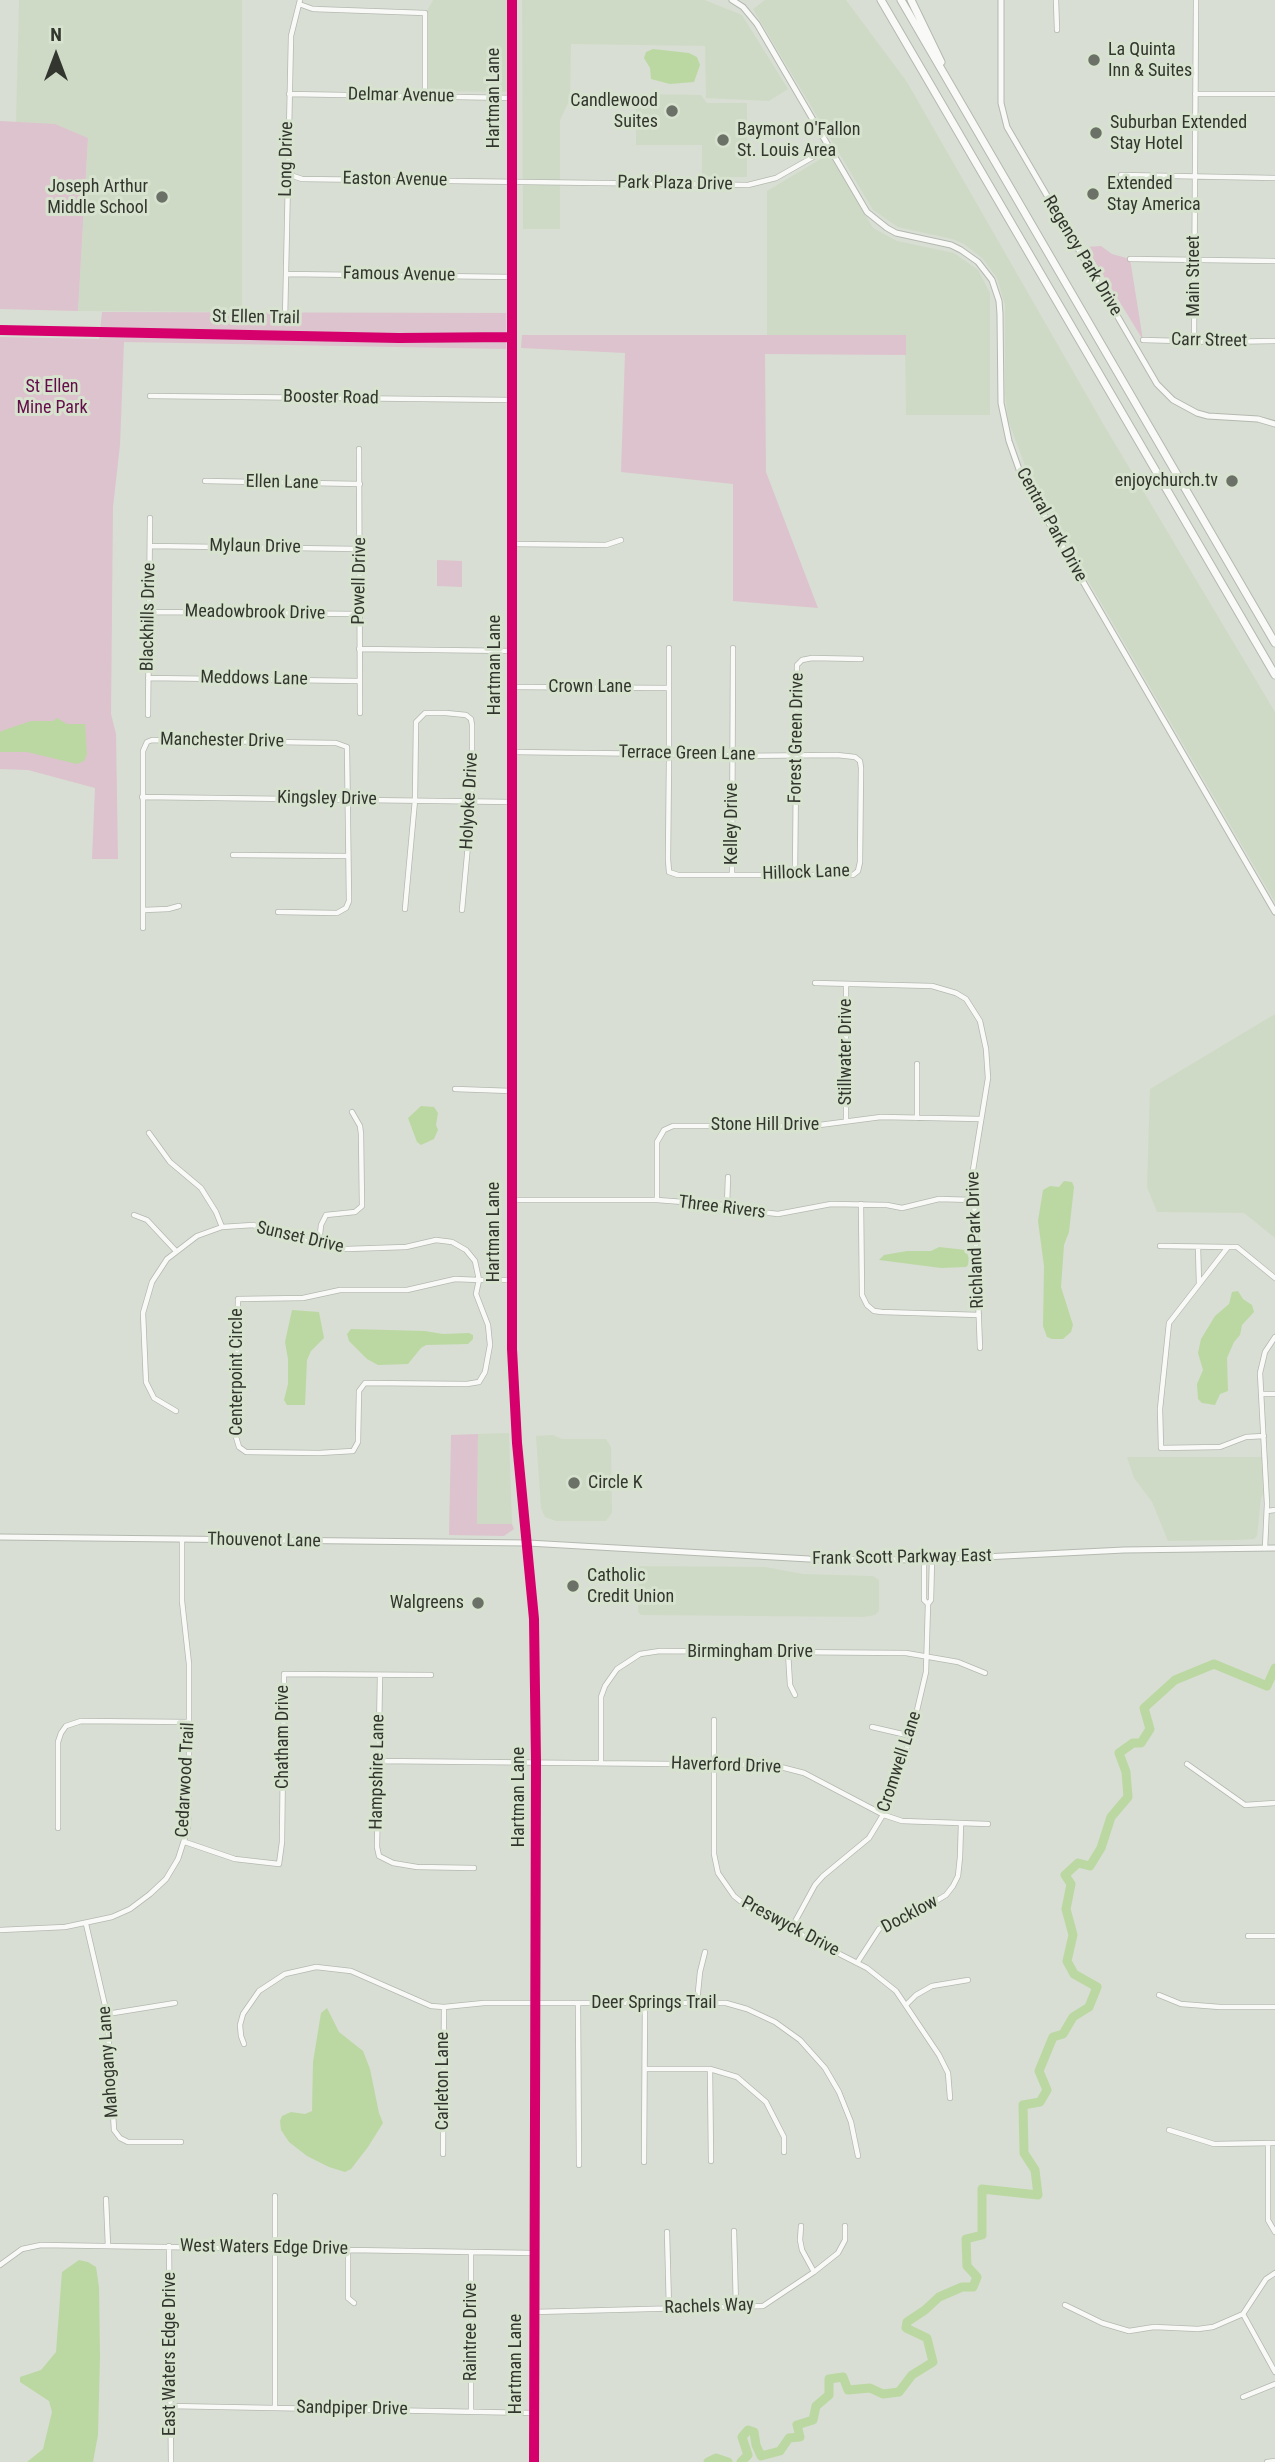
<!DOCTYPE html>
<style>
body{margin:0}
#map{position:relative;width:1275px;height:2462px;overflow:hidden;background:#d8ded3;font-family:"Roboto Condensed",sans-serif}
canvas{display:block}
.north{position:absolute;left:21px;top:21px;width:70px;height:70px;-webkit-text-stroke:5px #d7e3ce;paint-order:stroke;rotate:0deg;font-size:19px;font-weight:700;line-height:28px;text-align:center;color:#32362e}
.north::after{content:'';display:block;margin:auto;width:24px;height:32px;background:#32362e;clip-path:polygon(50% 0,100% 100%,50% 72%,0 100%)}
</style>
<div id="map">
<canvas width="1275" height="2462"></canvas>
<div class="north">N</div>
</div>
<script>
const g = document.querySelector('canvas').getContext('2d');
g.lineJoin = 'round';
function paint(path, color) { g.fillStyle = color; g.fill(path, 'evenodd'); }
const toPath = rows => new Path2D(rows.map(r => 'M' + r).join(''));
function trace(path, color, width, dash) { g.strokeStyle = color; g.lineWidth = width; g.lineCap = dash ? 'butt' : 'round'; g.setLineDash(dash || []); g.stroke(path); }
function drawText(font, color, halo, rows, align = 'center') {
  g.font = font + ' "Roboto Condensed",sans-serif'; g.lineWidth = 6; g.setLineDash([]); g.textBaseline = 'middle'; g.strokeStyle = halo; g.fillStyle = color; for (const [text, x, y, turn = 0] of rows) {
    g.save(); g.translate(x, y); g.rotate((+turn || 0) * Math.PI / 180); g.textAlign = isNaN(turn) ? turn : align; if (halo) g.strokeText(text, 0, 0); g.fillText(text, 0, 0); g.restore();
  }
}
paint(toPath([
 [19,0,242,0,242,312,78,311,88,138,16,122],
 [433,0,507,0,510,92,428,91,427,11],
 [522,0,705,0,742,15,788,89,769,101,706,98,705,46,571,44,570,99,560,120,560,229,523,229],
 [765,0,846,0,907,82,1105,427,1275,712,1275,902,1032,484,1008,420,1005,394,1005,305,997,278,982,258,964,244,952,239,898,227,873,210,753,9],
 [636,94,701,95,707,103,747,103,747,177,702,177,702,145,636,145],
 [829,154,873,228,897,241,954,253,978,270,990,293,990,415,906,415,905,335,767,335,767,191],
 [1275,1014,1275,1238,1244,1213,1157,1212,1147,1187,1150,1089],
 [509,1433,512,1524,477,1524,478,1434],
 [553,1435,562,1439,606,1439,611,1447,612,1513,606,1521,556,1521,545,1517,541,1508,536,1436],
 [1127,1457,1262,1457,1263,1494,1261,1498,1257,1536,1254,1539,1237,1540,1168,1541,1152,1502,1134,1478],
 [639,1566,765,1567,803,1574,873,1576,879,1580,879,1611,875,1615,864,1617,641,1615,638,1612]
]), '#cfdac6');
paint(toPath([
 [0,121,55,124,88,138,78,311,0,309],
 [1101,246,1112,254,1130,259,1143,340,1086,247],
 [102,312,506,313,506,349,124,342,120,445,113,507,111,714,116,734,118,859,92,859,95,788,28,770,0,769,0,337,99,339],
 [522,335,906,335,906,355,765,354,766,472,818,608,733,601,733,484,621,472,625,353,521,348],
 [437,560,462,561,462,587,437,586],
 [478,1434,477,1524,512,1524,514,1529,504,1536,449,1535,451,1435]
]), '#ddc3ce');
paint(toPath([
 [653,49,689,53,697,57,700,65,694,82,670,84,651,79,650,68,644,58,646,52],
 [57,718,67,724,85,724,87,754,84,761,77,764,27,752,0,752,0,732,4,730,31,721,53,721],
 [421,1106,434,1107,438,1113,436,1125,438,1130,434,1139,421,1145,417,1142,408,1118],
 [1064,1181,1072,1182,1074,1187,1069,1232,1064,1245,1061,1287,1073,1325,1071,1332,1063,1339,1052,1339,1047,1337,1043,1326,1044,1266,1038,1221,1043,1190,1050,1186,1059,1187],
 [939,1247,966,1250,969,1259,968,1265,966,1267,941,1268,879,1260,884,1255,907,1251,931,1251],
 [1238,1291,1243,1299,1252,1305,1254,1312,1242,1325,1240,1335,1234,1342,1227,1358,1228,1391,1220,1394,1215,1405,1202,1403,1198,1399,1197,1384,1203,1370,1198,1353,1201,1339,1215,1316,1229,1304,1232,1292],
 [292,1310,319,1312,324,1338,311,1351,307,1360,305,1405,287,1405,284,1400,288,1384,288,1359,285,1342],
 [351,1329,425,1331,443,1334,469,1333,473,1335,473,1339,468,1344,426,1345,421,1348,408,1364,378,1365,367,1359,349,1341,347,1334],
 [327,2008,339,2032,363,2051,370,2069,379,2113,383,2123,368,2147,351,2169,345,2172,329,2167,307,2156,289,2142,281,2130,280,2121,282,2116,291,2112,305,2114,312,2111,313,2062,321,2013],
 [79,2260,88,2262,96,2267,99,2287,100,2357,98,2435,93,2462,27,2462,43,2449,52,2412,49,2401,20,2382,20,2377,41,2370,56,2352,62,2272]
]), '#bbd8a2');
trace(toPath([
 [708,2462,716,2458,728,2462],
 [741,2462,748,2455,742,2437,748,2430,754,2432,756,2445,761,2456,780,2451,789,2438,800,2437,797,2425,813,2420,816,2406,829,2395,829,2379,843,2377,848,2390,870,2388,883,2394,899,2392,912,2375,933,2362,927,2338,906,2328,907,2322,925,2310,939,2297,962,2287,973,2287,977,2277,967,2266,966,2239,982,2235,982,2189,1038,2195,1035,2170,1024,2153,1023,2105,1040,2102,1047,2090,1039,2071,1053,2037,1063,2034,1073,2017,1089,2007,1097,1987,1074,1974,1067,1961,1073,1935,1066,1909,1071,1884,1065,1875,1078,1863,1090,1866,1101,1848,1111,1817,1128,1797,1126,1772,1119,1753,1133,1743,1141,1743,1150,1729,1144,1708,1175,1680,1214,1664,1267,1686,1275,1668]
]), '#bbd8a2', 9);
const minor = toPath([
 [1056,0,1057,30],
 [299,4,313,9,425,13,425,97],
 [289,94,512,98],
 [1195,94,1275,94],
 [287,164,293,176,302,179,748,185,776,178,829,148],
 [1121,175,1275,178],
 [1130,259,1275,261],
 [286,274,512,277],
 [285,320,291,36,300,0],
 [1143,340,1217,342,1275,341],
 [1194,341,1196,0],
 [150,396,512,400],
 [359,449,360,713],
 [205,481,360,484],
 [512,544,606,545,621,540],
 [150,546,360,549],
 [150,612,359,614],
 [359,649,512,651],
 [148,678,359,681],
 [512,687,669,688],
 [148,715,150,518],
 [512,752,663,754,669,755,727,755,733,756,837,755,855,757,860,761,861,768,860,862,858,871,853,875,678,875,669,872,668,859,669,760,669,648],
 [142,797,512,802],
 [233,855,348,856],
 [732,874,733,648],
 [795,876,797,665,802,660,812,658,861,659],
 [405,909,415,800,416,722,425,713,446,713,466,715,471,719,472,725,472,801,462,910],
 [144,910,168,909,179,906],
 [143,928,143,751,147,742,152,740,336,743,347,747,349,901,346,908,337,913,278,912],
 [815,983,932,986,956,993,966,999,980,1021,986,1049,988,1078,973,1170,980,1348],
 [846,984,846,1121],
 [917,1064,917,1118],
 [455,1089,511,1091],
 [149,1133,170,1162,201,1188,216,1212,222,1227],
 [512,1200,657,1200,737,1206,752,1211,778,1214,831,1204,887,1205,902,1208,939,1199,973,1200],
 [657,1200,657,1142,664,1130,673,1126,812,1126,881,1117,980,1119],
 [861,1204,862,1295,867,1305,874,1311,882,1312,979,1315],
 [727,1205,728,1177],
 [134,1215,147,1220,176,1251],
 [319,1244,321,1225,326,1215,355,1212,362,1206,361,1134,360,1126,352,1112],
 [1160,1246,1228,1247],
 [1198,1247,1199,1284],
 [1262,1394,1275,1394],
 [176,1411,154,1398,146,1382,143,1313,152,1282,167,1259,197,1236,222,1227,253,1225,323,1246,347,1249,406,1247,436,1240,452,1242,466,1250,475,1261,479,1280,476,1294,488,1325,490,1345,485,1372,479,1382,467,1384,365,1383,359,1391,358,1442,353,1451,319,1453,246,1452,239,1447,236,1437,238,1299,303,1298,340,1290,407,1290,455,1279,479,1280,512,1280],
 [1264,1436,1246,1437,1220,1447,1161,1448,1160,1409,1169,1323,1228,1247,1237,1247,1275,1278],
 [1267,1511,1275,1510],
 [1265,1548,1267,1504,1260,1373,1265,1352,1275,1337],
 [924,1560,924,1600,928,1604],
 [788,1652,790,1685,795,1695],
 [380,1675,377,1847,379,1856,393,1863,417,1867,474,1868],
 [714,1720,714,1854,718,1873,734,1896,749,1908,867,1968,896,1991,939,2055,948,2073,950,2098],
 [872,1727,911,1736],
 [378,1761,773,1765,804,1773,884,1815,902,1821,988,1824],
 [601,1763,601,1697,605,1686,617,1669,640,1654,660,1651,906,1653,958,1662,985,1673],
 [1187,1764,1245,1805,1275,1803],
 [58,1828,58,1742,61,1733,66,1726,81,1721,189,1722],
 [185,1842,235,1859,279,1864,282,1842,284,1674,431,1675],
 [86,1924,107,2014,114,2130,120,2138,128,2142,181,2142],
 [791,1929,815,1885,823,1876,869,1838,886,1810,911,1736,926,1672,928,1604,931,1600,932,1559],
 [0,1930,65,1927,112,1917,130,1909,150,1894,166,1879,178,1859,188,1828,189,1792,189,1664,182,1601,182,1539],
 [1248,1936,1275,1936],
 [857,1963,879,1929,904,1914,931,1904,946,1895,953,1886,958,1876,960,1857,961,1824],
 [1159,1995,1181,2004,1220,2007,1275,2007],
 [697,2002,700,1972,705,1952],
 [578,2003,579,2165],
 [906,2005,916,1995,932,1986,968,1980],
 [107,2014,175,2003],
 [244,2044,241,2036,240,2025,243,2014,259,1991,285,1974,316,1967,351,1971,431,2006,444,2007,484,2003,726,2003,747,2009,775,2022,800,2040,825,2068,839,2092,851,2122,858,2156],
 [645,2069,710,2069,737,2077,766,2102,784,2137,784,2152],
 [710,2069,711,2161],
 [1169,2130,1214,2144,1275,2143],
 [1268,2143,1268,2220,1275,2232],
 [443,2154,444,2007],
 [644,2162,645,2002],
 [106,2199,108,2246],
 [801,2226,800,2240,802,2250,814,2272],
 [734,2231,736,2306],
 [667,2232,669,2308],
 [169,2246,171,2462],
 [348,2249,348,2298,354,2303],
 [471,2253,471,2411],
 [0,2265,22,2249,41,2245,534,2253],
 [1065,2305,1102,2323,1129,2331,1154,2327,1198,2329,1213,2327,1243,2314,1266,2279,1275,2273],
 [534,2312,763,2306,814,2272,838,2253,845,2240,845,2226],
 [1243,2314,1275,2372],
 [1243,2397,1275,2384],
 [170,2406,533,2413],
 [275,2408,275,2196],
 [1267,2462,1275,2461]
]);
const tertiary = toPath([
 [512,0,512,1349,517,1443,534,1619,536,1762,534,2462],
 [732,0,743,7,757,24,867,212,887,228,896,233,951,245,961,250,978,262,992,280,999,301,1000,314,1001,403,1009,441,1021,475,1275,912],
 [1001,0,1001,103,1007,127,1157,384,1173,400,1197,413,1208,416,1258,419,1275,424]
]);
const secondary = toPath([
 [0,1537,528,1543,809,1559,924,1560,1124,1550,1275,1548]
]);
const motorway = toPath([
 [881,0,1275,675],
 [901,0,1275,643],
 [911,0,941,62]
]);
trace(minor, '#b4b9b0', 6);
trace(tertiary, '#b4b9b0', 7);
trace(secondary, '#b4b9b0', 7);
trace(motorway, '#b4b9b0', 9);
trace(minor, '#f9faf8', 4.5);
trace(tertiary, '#f9faf8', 5);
trace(secondary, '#f9faf8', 5);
trace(motorway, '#f9faf8', 7);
trace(toPath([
 [512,0,512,1349,517,1443,534,1619,536,1762,534,2462],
 [0,330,399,338,512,337]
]), '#d6006c', 10);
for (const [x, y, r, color] of [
 [1094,60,7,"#6c7168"],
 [672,111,7,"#6c7168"],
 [1096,133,7,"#6c7168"],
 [723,140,7,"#6c7168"],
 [1093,194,7,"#6c7168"],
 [162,197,7,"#6c7168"],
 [1232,481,7,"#6c7168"],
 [574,1483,7,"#6c7168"],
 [573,1586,7,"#6c7168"],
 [478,1603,7,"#6c7168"]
]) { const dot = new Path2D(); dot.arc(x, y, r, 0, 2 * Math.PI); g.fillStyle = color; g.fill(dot); trace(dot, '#d7e3ce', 2.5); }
drawText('18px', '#32362e', '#d7e3ce', [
 ["La Quinta",1108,50],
 ["Inn & Suites",1108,71],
 ["Candlewood",658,101,"right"],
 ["Suites",658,122,"right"],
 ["Suburban Extended",1110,123],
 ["Stay Hotel",1110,144],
 ["Baymont O'Fallon",737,130],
 ["St. Louis Area",737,151],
 ["Extended",1107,184],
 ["Stay America",1107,205],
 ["Joseph Arthur",148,187,"right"],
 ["Middle School",148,208,"right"],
 ["enjoychurch.tv",1218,481,"right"],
 ["Circle K",588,1483],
 ["Catholic",587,1576],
 ["Credit Union",587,1597],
 ["Walgreens",464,1603,"right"]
], 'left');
drawText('18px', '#32362e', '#d7e3ce', [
 ["Delmar Avenue",401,96,1],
 ["Hartman Lane",494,98,-90],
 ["Long Drive",287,159,-89],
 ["Easton Avenue",395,180,1],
 ["Park Plaza Drive",675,184,1],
 ["Regency Park Drive",1082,256,59],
 ["Famous Avenue",399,275,1],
 ["Main Street",1194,276,-90],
 ["St Ellen Trail",256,318,1],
 ["Carr Street",1209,341,1],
 ["Booster Road",331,398,1],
 ["Ellen Lane",282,483,1],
 ["Central Park Drive",1051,525,61],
 ["Mylaun Drive",255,547,1],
 ["Powell Drive",360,581,-89],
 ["Meadowbrook Drive",255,613,1],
 ["Blackhills Drive",149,617,-89],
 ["Hartman Lane",495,665,-90],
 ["Meddows Lane",254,679,1],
 ["Crown Lane",590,687],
 ["Forest Green Drive",797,738,-89],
 ["Manchester Drive",222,741,1],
 ["Terrace Green Lane",687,754,1],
 ["Kingsley Drive",327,799,1],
 ["Holyoke Drive",470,801,-87],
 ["Kelley Drive",732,824,-90],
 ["Hillock Lane",806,873,-2],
 ["Stillwater Drive",846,1052,-90],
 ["Stone Hill Drive",765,1125],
 ["Three Rivers",722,1208,7],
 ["Hartman Lane",494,1232,-90],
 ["Sunset Drive",300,1238,13],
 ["Richland Park Drive",976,1240,-92],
 ["Centerpoint Circle",237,1372,-90],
 ["Thouvenot Lane",264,1541,1],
 ["Frank Scott Parkway East",902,1558,-1],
 ["Birmingham Drive",750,1652],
 ["Chatham Drive",283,1737,-90],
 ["Cromwell Lane",900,1762,-72],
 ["Haverford Drive",726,1766,2],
 ["Hampshire Lane",378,1772,-89],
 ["Cedarwood Trail",186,1780,-87],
 ["Hartman Lane",519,1797,-90],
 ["Docklow",910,1915,-28],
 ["Preswyck Drive",790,1927,28],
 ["Deer Springs Trail",654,2003],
 ["Mahogany Lane",109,2062,-94],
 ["Carleton Lane",443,2081,-90],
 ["West Waters Edge Drive",264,2248,1],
 ["Rachels Way",709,2307,-2],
 ["Raintree Drive",471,2332,-90],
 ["East Waters Edge Drive",170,2354,-90],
 ["Hartman Lane",516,2364,-90],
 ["Sandpiper Drive",352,2409,1]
]);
drawText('18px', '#650c4a', '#d7e3ce', [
 ["St Ellen",52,387],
 ["Mine Park",52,408]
]);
</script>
